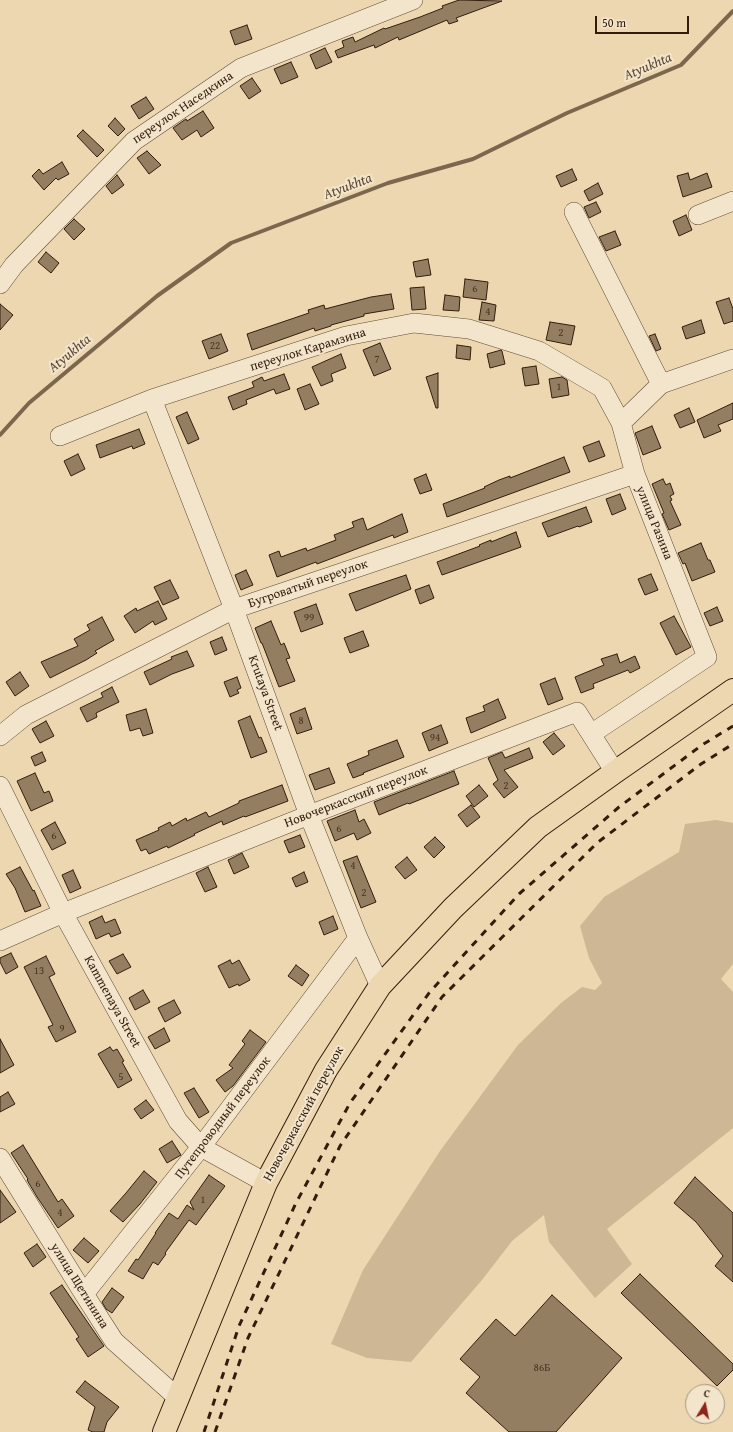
<!DOCTYPE html>
<meta charset="utf-8">
<style>
body{margin:0}
#map{position:relative;width:733px;height:1432px;overflow:hidden;background:#edd7b0;font-family:"Gentium Book Plus",serif}
canvas{display:block}
.north{position:absolute;left:685px;top:1384px;width:40px;height:40px;box-sizing:border-box;background:#f3e5cc;border:1px solid #a69580;border-radius:50%;rotate:10deg;font-size:11px;font-weight:700;line-height:16px;text-align:center;color:#321d0d}
.north::after{content:'';display:block;margin:auto;width:14px;height:18px;background:#8f2418;clip-path:polygon(50% 0,100% 100%,50% 72%,0 100%)}
.scale{position:absolute;left:595px;top:16px;width:94px;height:18px;box-sizing:border-box;border:2px solid #321d0d;border-top:0;padding-left:5px;font-size:12px;line-height:14px;white-space:nowrap;color:#321d0d;-webkit-text-stroke:3px #f3e5cc;paint-order:stroke}
</style>
<div id="map">
<canvas width="733" height="1432"></canvas>
<div class="north">С</div>
<div class="scale">50 m</div>
</div>
<script>
const g = document.querySelector('canvas').getContext('2d');
g.lineJoin = 'round';
function paint(path, color) { g.fillStyle = color; g.fill(path, 'evenodd'); }
const toPath = rows => new Path2D(rows.map(r => 'M' + r).join(''));
function trace(path, color, width, dash) { g.strokeStyle = color; g.lineWidth = width; g.lineCap = dash ? 'butt' : 'round'; g.setLineDash(dash || []); g.stroke(path); }
function drawText(font, color, halo, rows, align = 'center') {
  g.font = font + ' "Gentium Book Plus",serif'; g.lineWidth = 4; g.setLineDash([]); g.textBaseline = 'middle'; g.strokeStyle = halo; g.fillStyle = color; for (const [text, x, y, turn = 0] of rows) {
    g.save(); g.translate(x, y); g.rotate((+turn || 0) * Math.PI / 180); g.textAlign = isNaN(turn) ? turn : align; if (halo) g.strokeText(text, 0, 0); g.fillText(text, 0, 0); g.restore();
  }
}
paint(toPath([
 [716,820,733,823,733,964,721,979,733,992,733,1128,607,1229,632,1264,595,1298,549,1242,544,1215,512,1241,482,1280,411,1362,367,1358,331,1344,363,1270,440,1151,518,1045,561,1003,582,987,595,990,602,983,589,958,580,926,604,897,679,852,685,824]
]), '#cdb794');
trace(toPath([
 [0,435,29,403,157,296,231,243,388,183,473,159,567,113,681,65,733,11]
]), '#7c674e', 4);
const building = toPath([
 [459,0,502,1,456,18,458,21,449,24,447,20,399,40,398,37,375,48,374,45,338,58,335,51,344,47,342,41,353,37,355,42,384,28,385,29,420,17,443,8,442,6,459,0],
 [247,25,252,39,235,45,230,31,247,25],
 [325,48,332,62,316,69,310,55,325,48],
 [291,62,298,77,281,84,274,69,291,62],
 [252,78,261,91,249,99,240,86,252,78],
 [146,97,154,109,139,119,131,106,146,97],
 [203,111,214,128,201,137,197,130,182,140,173,128,186,119,187,121,203,111],
 [115,118,125,129,118,136,108,126,115,118],
 [83,130,104,150,97,157,77,136,83,130],
 [147,151,161,165,149,174,137,158,147,151],
 [62,162,69,174,58,180,56,178,44,190,32,176,39,169,43,174,62,162],
 [572,169,577,180,561,187,556,176,572,169],
 [688,173,690,180,707,173,712,187,683,197,677,176,688,173],
 [117,175,124,185,112,194,106,186,117,175],
 [598,183,603,194,589,201,584,191,598,183],
 [596,202,601,212,589,218,584,207,596,202],
 [686,215,692,230,679,236,673,221,686,215],
 [74,219,85,229,74,240,64,229,74,219],
 [615,231,621,245,606,251,599,237,615,231],
 [46,252,59,263,51,273,38,262,46,252],
 [428,259,431,275,416,277,413,262,428,259],
 [465,279,488,282,486,300,463,297,465,279],
 [424,287,426,309,412,310,410,288,424,287],
 [391,294,394,309,364,314,364,316,331,325,331,326,315,331,314,328,252,350,247,334,309,313,308,310,324,305,325,309,371,297,391,294],
 [445,295,460,297,459,311,443,310,445,295],
 [729,298,733,309,733,321,724,324,716,302,729,298],
 [482,302,496,305,494,321,479,320,482,302],
 [0,304,13,315,0,330,0,304],
 [701,320,705,333,686,339,682,327,701,320],
 [550,322,575,326,571,345,546,340,550,322],
 [221,334,228,351,209,359,202,341,221,334],
 [655,334,661,349,656,351,649,336,655,334],
 [380,343,391,369,374,376,363,350,380,343],
 [457,345,471,347,470,360,456,358,457,345],
 [501,350,502,351,505,364,490,368,487,354,501,350],
 [341,354,346,368,331,374,333,381,321,386,312,367,341,354],
 [536,366,539,384,525,386,522,368,536,366],
 [438,373,438,408,436,408,426,377,438,373],
 [284,374,290,389,276,394,274,389,246,400,247,404,233,410,228,397,254,387,252,382,262,377,264,381,284,374],
 [562,377,567,380,569,395,552,398,549,379,562,377],
 [310,384,319,404,305,410,297,389,310,384],
 [733,403,733,419,718,425,721,431,704,438,697,420,733,403],
 [689,408,695,422,680,428,674,415,689,408],
 [187,412,199,439,188,444,176,417,187,412],
 [652,426,661,448,643,455,635,433,652,426],
 [139,429,145,444,133,449,132,446,100,458,96,445,139,429],
 [599,441,605,456,589,462,583,447,599,441],
 [78,454,85,469,71,476,64,461,78,454],
 [564,457,570,472,447,517,443,504,485,488,484,487,499,480,510,476,510,478,564,457],
 [426,474,432,490,420,494,414,479,426,474],
 [663,479,666,485,670,483,674,494,670,496,672,500,670,501,681,525,669,530,662,514,664,513,652,484,663,479],
 [620,494,626,509,612,515,606,499,620,494],
 [586,507,592,522,579,527,578,526,548,537,542,523,586,507],
 [402,514,408,532,394,538,393,535,317,564,316,562,277,577,269,555,279,551,281,557,306,548,307,551,336,540,334,535,354,527,352,522,363,518,367,530,402,514],
 [516,532,521,547,442,575,437,562,480,546,479,545,491,540,491,542,516,532],
 [701,543,708,560,710,560,715,572,692,581,685,563,683,564,678,553,701,543],
 [246,570,253,585,241,590,235,575,246,570],
 [651,574,658,590,645,595,638,579,651,574],
 [406,575,411,589,356,611,349,594,406,575],
 [170,580,179,598,163,605,154,587,170,580],
 [429,585,434,598,420,604,415,590,429,585],
 [158,601,167,619,155,625,153,621,135,633,124,616,136,608,137,611,158,601],
 [316,604,323,624,301,632,294,612,316,604],
 [717,607,723,621,710,626,704,613,717,607],
 [674,616,691,647,676,655,660,623,674,616],
 [102,617,114,640,95,651,97,653,86,660,50,678,41,662,78,646,74,639,90,630,87,625,102,617],
 [271,621,281,645,284,643,290,658,286,659,295,681,279,687,262,643,261,643,255,628,271,621],
 [363,631,369,646,350,653,344,638,363,631],
 [222,637,227,650,215,655,210,642,222,637],
 [187,651,194,666,172,674,150,685,144,672,172,659,171,657,187,651],
 [617,654,620,663,635,656,640,668,630,673,628,670,593,684,594,688,581,693,575,677,604,665,601,659,617,654],
 [20,672,29,686,15,696,6,682,20,672],
 [237,677,241,688,237,690,239,693,230,697,224,682,237,677],
 [555,678,563,699,548,705,540,684,555,678],
 [112,687,119,702,96,713,97,717,87,722,80,708,103,697,101,693,112,687],
 [498,699,506,718,471,733,466,718,485,711,483,706,498,699],
 [305,708,312,729,297,734,290,714,305,708],
 [146,709,153,733,143,736,140,728,130,731,126,715,146,709],
 [250,716,259,738,261,737,267,752,251,758,238,721,250,716],
 [46,721,54,736,40,743,32,729,46,721],
 [441,725,448,743,429,751,422,733,441,725],
 [554,733,565,746,553,755,543,742,554,733],
 [397,740,404,757,363,773,364,774,353,778,347,764,369,755,368,751,397,740],
 [529,748,533,758,504,770,518,787,504,798,493,784,498,780,488,758,502,752,505,758,529,748],
 [42,752,46,761,35,766,31,757,42,752],
 [329,768,335,783,315,790,309,775,329,768],
 [454,771,459,784,409,804,408,803,379,815,374,802,454,771],
 [35,773,44,793,49,791,53,801,31,811,17,781,35,773],
 [282,785,288,801,245,817,244,816,223,825,222,821,194,834,195,835,168,848,167,846,149,854,146,849,141,851,136,840,159,830,158,828,170,822,172,826,186,818,187,821,206,812,209,817,239,803,239,801,282,785],
 [479,785,488,796,474,807,466,796,479,785],
 [471,805,480,817,467,827,458,815,471,805],
 [355,810,359,822,364,819,371,833,357,840,354,833,335,841,327,821,355,810],
 [55,822,66,843,52,850,41,830,55,822],
 [300,835,305,847,289,853,284,841,300,835],
 [435,837,445,847,434,858,424,847,435,837],
 [242,853,249,867,234,874,228,860,242,853],
 [357,856,376,902,361,908,343,861,357,856],
 [407,857,417,870,405,879,395,867,407,857],
 [20,867,33,891,34,890,41,906,25,912,15,888,6,874,20,867],
 [208,867,217,887,205,892,196,873,208,867],
 [73,870,81,888,70,893,62,875,73,870],
 [304,872,308,882,296,887,292,878,304,872],
 [102,916,105,923,115,919,121,933,111,937,109,933,96,939,89,922,102,916],
 [333,916,338,929,324,935,319,922,333,916],
 [11,953,18,967,6,974,0,962,0,958,11,953],
 [123,954,131,967,117,974,109,961,123,954],
 [46,956,55,974,49,977,76,1032,56,1042,48,1027,53,1025,24,967,46,956],
 [230,960,232,964,239,960,250,980,239,986,238,984,229,988,218,966,230,960],
 [296,965,309,975,302,986,288,976,296,965],
 [143,990,150,1002,135,1010,129,998,143,990],
 [174,1000,181,1013,165,1022,158,1008,174,1000],
 [164,1028,170,1041,155,1049,148,1037,164,1028],
 [250,1030,266,1042,233,1086,225,1092,216,1080,233,1068,229,1065,245,1044,242,1041,250,1030],
 [0,1039,14,1065,0,1073,0,1039],
 [110,1047,113,1051,117,1049,124,1061,122,1062,132,1080,118,1088,98,1054,110,1047],
 [194,1088,209,1112,199,1118,184,1093,194,1088],
 [8,1092,15,1104,0,1112,0,1097,8,1092],
 [146,1100,154,1110,141,1119,134,1109,146,1100],
 [172,1141,181,1155,167,1163,159,1149,172,1141],
 [23,1145,58,1202,62,1199,74,1216,58,1228,37,1197,27,1180,28,1179,11,1153,23,1145],
 [144,1171,157,1182,140,1204,123,1222,110,1211,126,1193,144,1171],
 [209,1175,225,1186,196,1225,189,1220,165,1253,166,1254,158,1265,153,1262,143,1279,128,1271,136,1259,138,1260,156,1233,155,1233,169,1213,178,1219,187,1205,194,1210,190,1202,209,1175],
 [695,1177,733,1213,733,1282,715,1266,723,1256,696,1222,674,1203,695,1177],
 [0,1190,16,1212,0,1223,0,1190],
 [84,1238,99,1251,88,1263,73,1250,84,1238],
 [37,1244,46,1257,33,1267,24,1253,37,1244],
 [640,1274,733,1364,733,1370,717,1386,621,1293,640,1274],
 [62,1285,104,1346,88,1357,76,1339,79,1337,50,1293,62,1285],
 [112,1288,124,1297,112,1313,106,1309,102,1302,112,1288],
 [552,1295,622,1358,556,1432,509,1432,466,1393,480,1377,460,1359,496,1319,515,1336,552,1295],
 [85,1381,119,1407,107,1422,104,1432,93,1432,88,1430,95,1407,76,1392,85,1381]
]);
paint(building, '#937e62');
trace(building, '#321d0d', 1);
const minor = toPath([
 [574,212,661,384],
 [698,215,733,201],
 [0,284,14,265,134,141,241,68,413,0],
 [152,399,234,609,309,815,358,938,380,986],
 [621,423,661,384,733,359],
 [60,436,152,399,346,336,414,323,469,329,539,351,602,388,621,423,635,474,707,657,591,734],
 [0,736,26,715,234,609,635,474],
 [0,786,63,913,178,1121,201,1147,266,1183],
 [0,941,63,913,309,815,577,712,615,772],
 [0,1158,84,1294,114,1341,178,1398],
 [84,1294,201,1147,358,938]
]);
const major = toPath([
 [164,1432,266,1183,326,1070,380,986,453,908,538,827,615,772,733,690]
]);
trace(minor, '#614c36', 20);
trace(major, '#321d0d', 24);
trace(minor, '#f3e5cc', 19);
trace(major, '#edd7b0', 22);
trace(toPath([
 [204,1432,239,1326,296,1203,350,1103,429,993,519,894,619,807,702,745,733,726],
 [215,1432,248,1338,340,1146,442,997,597,843,701,764,733,744]
]), '#321d0d', 3, [7, 7]);
drawText('11px', '#4a3522', null, [
 ["6",475,289],
 ["4",488,312],
 ["2",561,333],
 ["22",215,346],
 ["7",377,359],
 ["1",559,387],
 ["99",309,618],
 ["8",301,721],
 ["94",435,738],
 ["2",506,786],
 ["6",339,829],
 ["6",54,836],
 ["4",353,866],
 ["2",364,893],
 ["13",39,971],
 ["9",62,1029],
 ["5",121,1077],
 ["6",38,1184],
 ["1",203,1200],
 ["4",60,1213],
 ["86Б",542,1368]
]);
drawText('13px', '#321d0d', '#f3e5cc', [
 ["переулок Наседкина",183,108,-34],
 ["переулок Карамзина",308,350,-17],
 ["улица Разина",654,523,68],
 ["Бугроватый переулок",308,584,-19],
 ["Krutaya Street",265,693,70],
 ["Новочеркасский переулок",356,797,-21],
 ["Kammenaya Street",112,1002,61],
 ["Новочеркасский переулок",304,1114,-61],
 ["Путепроводный переулок",223,1118,-53],
 ["улица Щетинина",79,1286,58]
]);
drawText('italic 14px', '#5d4833', '#f3e5cc', [
 ["Atyukhta",648,67,-23],
 ["Atyukhta",348,187,-21],
 ["Atyukhta",70,354,-40]
]);
</script>
